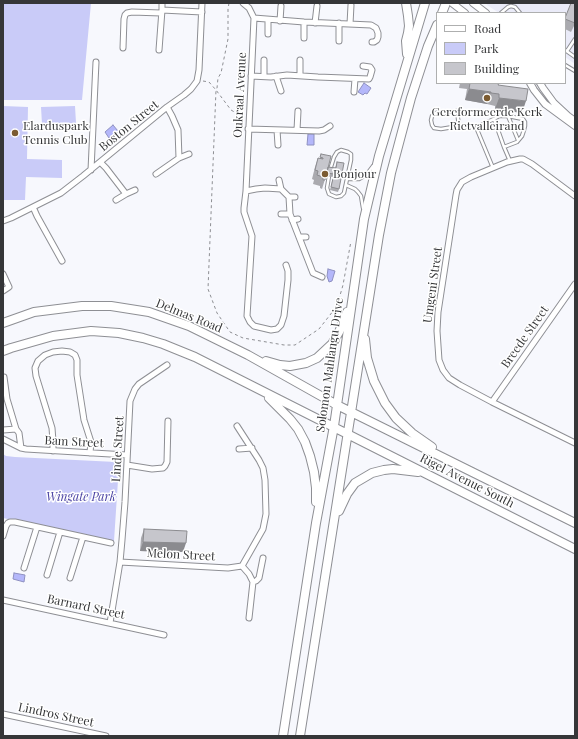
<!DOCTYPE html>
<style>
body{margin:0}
#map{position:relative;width:578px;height:739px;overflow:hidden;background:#f7f8fd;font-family:"Playfair Display",serif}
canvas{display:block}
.frame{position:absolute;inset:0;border:4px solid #353638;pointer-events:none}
.legend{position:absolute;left:436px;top:12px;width:130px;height:72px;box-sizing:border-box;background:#fff;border:1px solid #aeafaf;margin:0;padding:5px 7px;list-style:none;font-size:12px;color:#353638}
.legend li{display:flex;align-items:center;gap:8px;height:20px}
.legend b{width:20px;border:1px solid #aeafaf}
</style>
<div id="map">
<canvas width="578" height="739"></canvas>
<div class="frame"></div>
<ul class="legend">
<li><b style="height:5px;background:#fff"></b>Road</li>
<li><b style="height:11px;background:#c9cbf8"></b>Park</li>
<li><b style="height:11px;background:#c6c6cc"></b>Building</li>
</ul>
</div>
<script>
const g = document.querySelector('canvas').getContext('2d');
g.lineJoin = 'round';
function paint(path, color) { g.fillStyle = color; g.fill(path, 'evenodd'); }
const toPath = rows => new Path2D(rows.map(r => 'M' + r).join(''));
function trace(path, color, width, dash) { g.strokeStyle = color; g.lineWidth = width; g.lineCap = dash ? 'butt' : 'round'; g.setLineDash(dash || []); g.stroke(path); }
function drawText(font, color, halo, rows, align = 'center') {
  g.font = font + ' "Playfair Display",serif'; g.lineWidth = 3; g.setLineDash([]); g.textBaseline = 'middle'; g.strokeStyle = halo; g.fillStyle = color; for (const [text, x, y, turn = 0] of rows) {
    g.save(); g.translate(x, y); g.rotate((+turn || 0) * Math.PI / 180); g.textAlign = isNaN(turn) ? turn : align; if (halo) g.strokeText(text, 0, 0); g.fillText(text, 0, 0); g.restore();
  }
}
paint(toPath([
 [486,3,575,3,575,64,565,57,565,13,499,13,487,5]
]), '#eaebf8');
paint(toPath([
 [3,3,91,3,82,100,3,100],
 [3,106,28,107,27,159,62,160,62,178,26,177,25,200,3,200],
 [75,106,76,123,42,124,41,107],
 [3,454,6,456,15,457,116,462,118,463,119,465,114,541,3,518]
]), '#c9cbf8');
const water = toPath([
 [364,83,371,88,367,94,365,93,363,95,358,92,364,83],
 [113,125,118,131,109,138,105,132,113,125],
 [308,134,314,134,314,145,307,145,308,134],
 [328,269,335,271,332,281,329,282,327,276,328,269],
 [14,573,25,575,24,582,13,579,14,573]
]);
paint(water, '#b4b7fa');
trace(water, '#8e90c0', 1);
const service = toPath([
 [501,13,508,7,511,6,515,7,520,13],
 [565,50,575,57],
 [567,51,575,39],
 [565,65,575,71],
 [508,116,518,140],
 [459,126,457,111,436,113,432,116,431,120,432,125,434,128,441,129,459,126,475,128,494,119],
 [476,127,493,168],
 [504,147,494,119,499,116,508,116,523,119,525,122,525,126,524,130,522,136,517,142,504,147,510,161],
 [329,176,327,188,329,194,336,197,341,196,344,193,351,160,351,154,348,152,341,150,337,152,334,157,330,170],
 [347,179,359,179,367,174,373,166],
 [346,185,355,189,358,192,361,196,363,208]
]);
const minor = toPath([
 [243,3,249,8,254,18,246,191,244,208,244,212,252,236,247,316,250,322,254,326,271,330,277,329,281,325,284,316,288,280,288,271,286,265],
 [162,10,162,3],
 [254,18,304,22,371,25,376,28,378,33,378,37,377,40,374,42,372,42],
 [280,21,281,6],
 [315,23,317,6],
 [339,23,339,41],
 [350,24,351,5],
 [268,34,268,20],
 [304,38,304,22],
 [123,48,124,19,125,15,127,13,132,12,161,13],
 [159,50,162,10,202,12],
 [251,76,271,77,287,75,318,77,369,79,370,77,372,70,370,67,363,66],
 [264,76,264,60],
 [276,76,281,91],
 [300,76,300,60],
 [354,92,355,79],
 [167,107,172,116,178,130,179,158],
 [248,129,319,131,324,130,330,126],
 [277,130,278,145],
 [297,130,298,111],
 [100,162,106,168,126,194,135,190],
 [91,170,96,62],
 [156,174,179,158,189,154],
 [279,180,281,189],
 [246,191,256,189,265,188,281,189,289,197,290,214,313,273,322,277],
 [575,196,532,164,523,159,520,159,507,162,471,177,462,182,457,190,456,195,438,312,437,331,439,360,443,370,449,378,460,385,492,402,575,443],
 [289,197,295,197],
 [116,200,126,194],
 [33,207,37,216,62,261],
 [281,214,290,214],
 [292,220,298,219],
 [3,221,11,218,61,193,83,176,167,107,184,95,191,89,197,81,199,70,202,3],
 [299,237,306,237],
 [3,274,9,287,3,291],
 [4,377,7,399,16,429,19,433,21,448],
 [492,402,575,284],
 [237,426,259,460,263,468,265,480,266,514,263,529,242,566],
 [3,430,16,429],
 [3,439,21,448,26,449,127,455],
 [239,449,252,448],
 [53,451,53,441,52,428,36,376,35,368,38,361,45,355,53,352,62,351,70,352,75,355,77,360,77,375,84,420,91,442,90,453],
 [127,465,152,469,163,468,165,466,167,462,168,421],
 [3,536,6,526,8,523,10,522,15,522,111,543],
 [120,562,228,568,242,566],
 [242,566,249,574,253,582,249,618],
 [24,568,37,527],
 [47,575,60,532],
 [70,578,83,537],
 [253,582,256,581,259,578,263,558],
 [3,600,164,635],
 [110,623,120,562,122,540,125,502,130,401,135,389,139,384,167,365],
 [3,714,106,736]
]);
const tertiary = toPath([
 [452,3,465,13],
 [473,3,486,13],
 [530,83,534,90,545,104,575,126],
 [540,83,543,88,554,103,568,116,575,121]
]);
const primary = toPath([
 [406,3,408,16,409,26,408,33,406,41,407,54],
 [442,13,446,3],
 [3,323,34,312,82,306,111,306,149,312,189,326,248,355,337,405,575,523],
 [365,339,367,358,374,381,385,403,396,418,412,433,432,447],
 [3,351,11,348,53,336,91,331,119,333,143,338,163,344,195,357,575,549],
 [266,361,280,365,290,366,306,363,317,358,332,344,339,332,347,312],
 [269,398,290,419,298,429,305,442,310,456,314,472,316,488,316,502],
 [339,511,347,494,355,483,372,473,384,470,393,469,418,472],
 [283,736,316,523,334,426,364,219,379,156,425,3],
 [300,736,379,235,391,173,411,98,428,46,437,25]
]);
trace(service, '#8e8f94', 4.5);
trace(minor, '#8e8f94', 7);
trace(tertiary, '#8e8f94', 8);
trace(primary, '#8e8f94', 10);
trace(toPath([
 [229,3,228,9,228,39,221,73,218,78,217,88,216,90,231,110,243,117],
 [203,81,209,82,216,90,208,289,217,313,230,332,243,338,284,345,295,345,319,329,337,306,343,285,351,241],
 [462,110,485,113,490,115]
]), '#8d8e92', 1, [3, 3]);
trace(service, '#fff', 2.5);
trace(minor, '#fff', 5);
trace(tertiary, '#fff', 6);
trace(primary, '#fff', 8);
paint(toPath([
 [575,3,575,24,571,32,565,29,565,18],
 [460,83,499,83,498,85,522,113,495,109,495,106,487,104,465,100,467,89,459,88],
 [321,154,328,167,335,168,337,162,339,189,338,192,330,190,333,177,326,176,322,189,320,188,320,186,313,184,314,180,312,179,315,167,318,158,320,158],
 [144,529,183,552,140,551,141,538]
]), '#aaaaaf');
paint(toPath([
 [469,89,491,92,487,104,465,100],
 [499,98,526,101,522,113,495,109],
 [143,542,166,542,186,543,183,552,163,551,162,552,140,551]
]), '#8b8b8f');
const building = toPath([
 [571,3,575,3,575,23,565,19,565,18,571,3],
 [470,83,499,83,498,85,528,89,526,101,499,98,499,94,491,93,491,92,469,89,470,83],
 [321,154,331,156,325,180,323,180,323,177,317,175,318,171,315,170,318,158,323,159,323,158,320,157,321,154],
 [337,162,344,163,339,189,331,187,334,174,327,173,328,167,336,168,337,162],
 [144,529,187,531,186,543,143,542,144,529]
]);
paint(building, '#c6c6cc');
trace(building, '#8b8b8f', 1);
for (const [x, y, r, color] of [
 [487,98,4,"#7b5b31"],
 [15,133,4,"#7b5b31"],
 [325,174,4,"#7b5b31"]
]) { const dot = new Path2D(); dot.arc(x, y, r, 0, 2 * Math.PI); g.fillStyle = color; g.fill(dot); trace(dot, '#fff', 1.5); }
drawText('12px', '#353638', '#fff', [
 ["Oukraal Avenue",240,95,-87],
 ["Boston Street",129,126,-39],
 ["Umgeni Street",433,285,-82],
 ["Delmas Road",189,316,22],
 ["Breede Street",525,337,-55],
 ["Solomon Mahlangu Drive",330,365,-82],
 ["Bam Street",74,442,3],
 ["Linde Street",118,449,-87],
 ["Rigel Avenue South",467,481,27],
 ["Melon Street",181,555,3],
 ["Barnard Street",86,607,12],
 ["Lindros Street",56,715,12]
]);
drawText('12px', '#353638', '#fff', [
 ["Gereformeerde Kerk",487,112,"center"],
 ["Rietvalleirand",487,126,"center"],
 ["Elarduspark",23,126],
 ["Tennis Club",23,140],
 ["Bonjour",333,174]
], 'left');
drawText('italic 12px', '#4c44a4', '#fff', [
 ["Wingate Park",81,497]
]);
</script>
